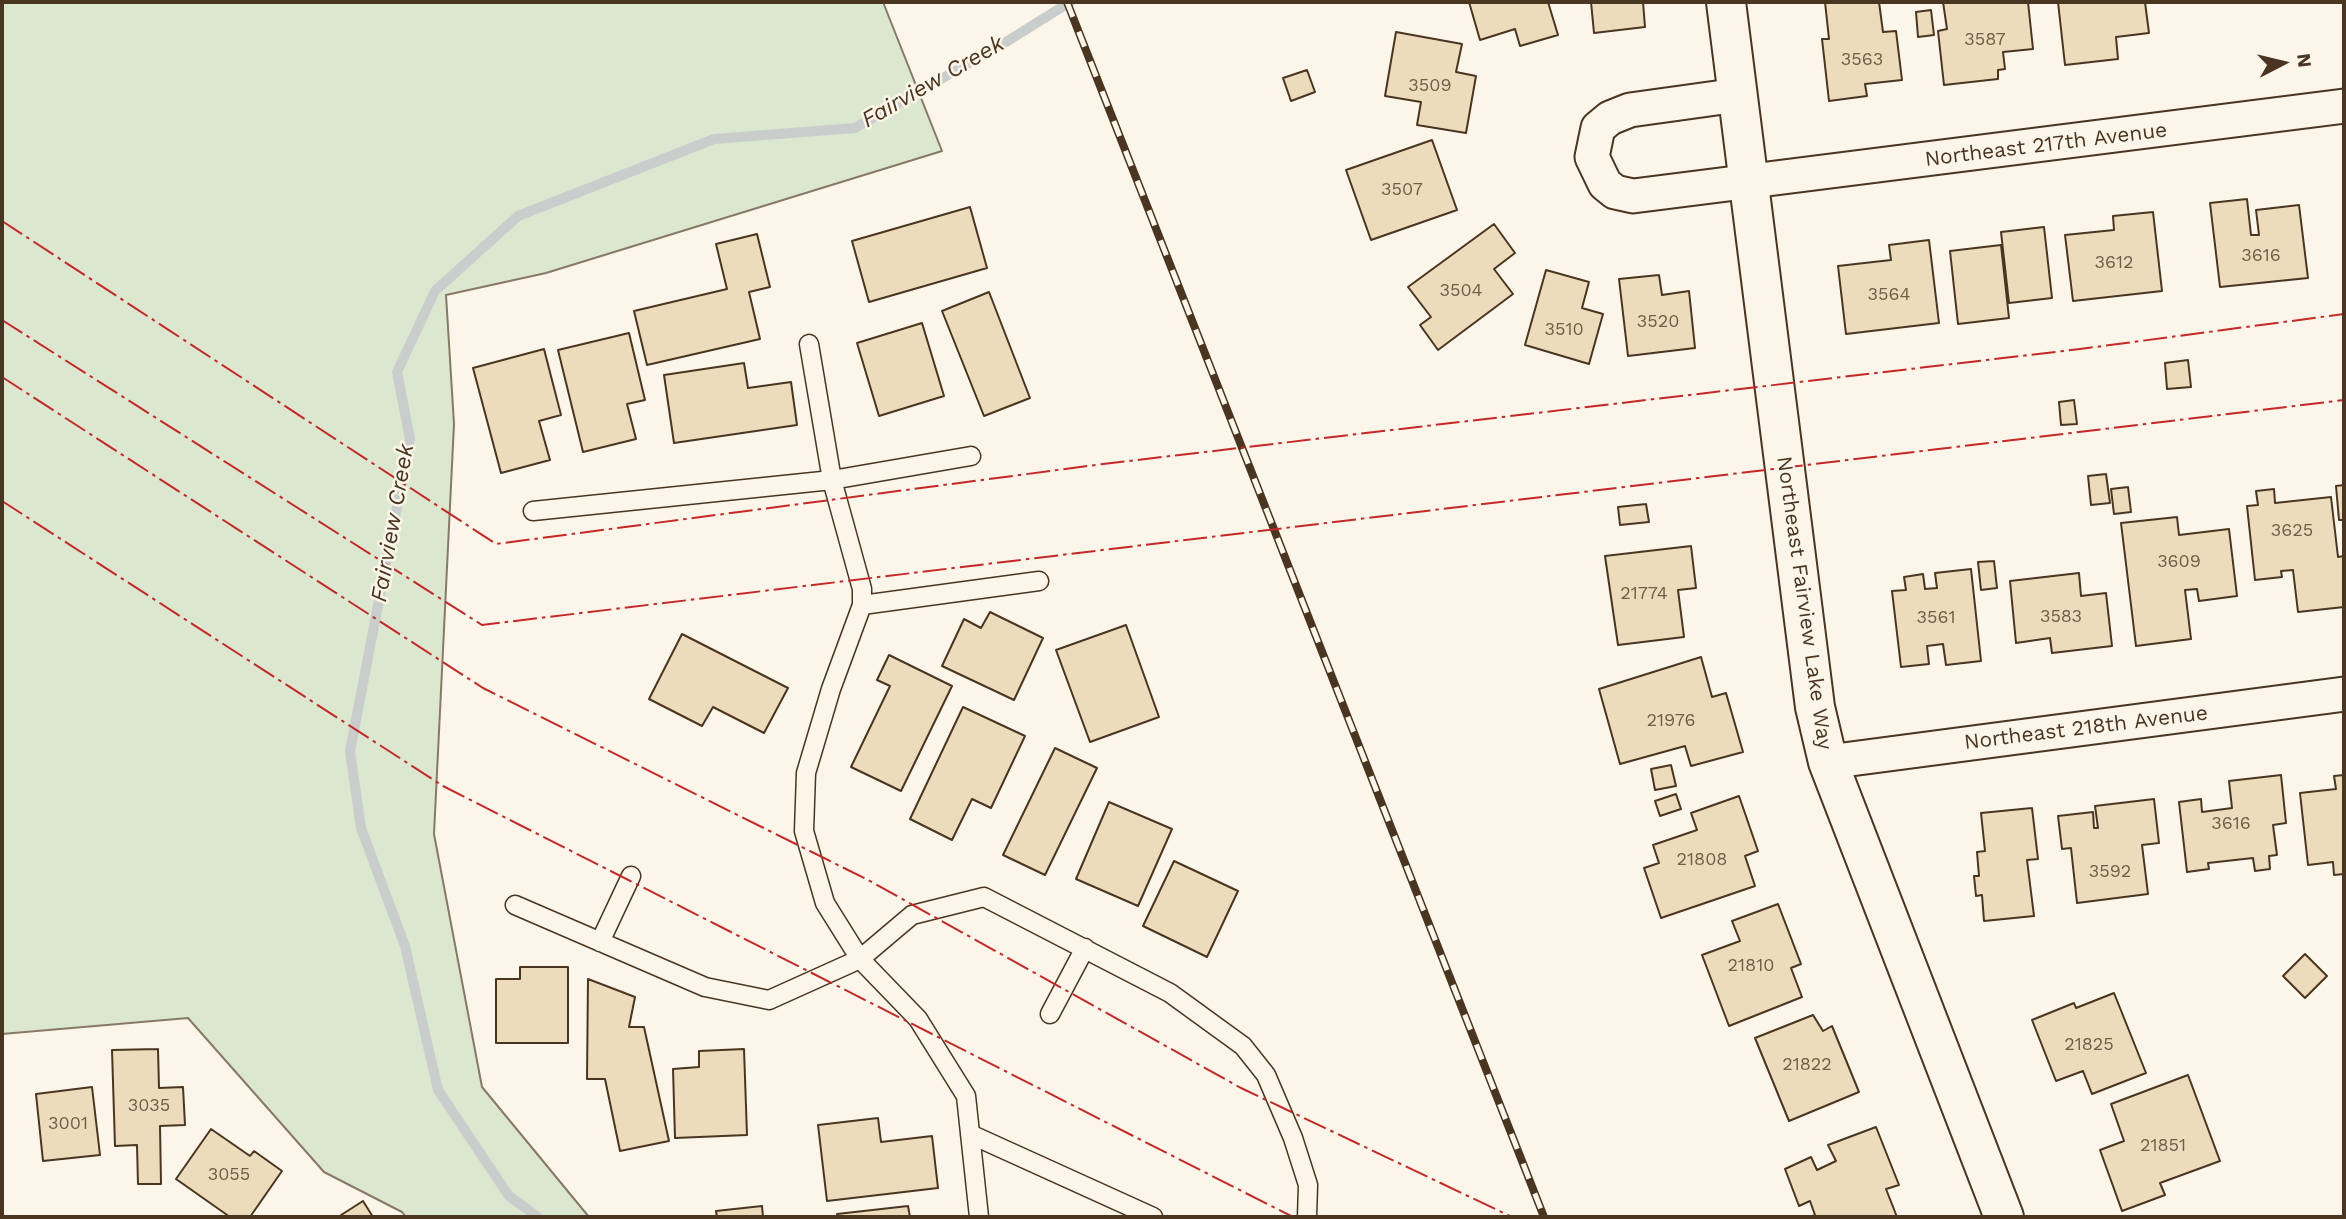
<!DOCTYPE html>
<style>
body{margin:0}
#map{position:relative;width:2346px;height:1219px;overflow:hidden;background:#fbf6e9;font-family:"Work Sans",sans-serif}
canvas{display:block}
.frame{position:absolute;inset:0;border:4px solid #4a3520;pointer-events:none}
.north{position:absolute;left:2248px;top:28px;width:70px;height:70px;-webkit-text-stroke:5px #fbf6e9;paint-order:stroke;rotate:83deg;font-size:19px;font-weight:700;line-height:28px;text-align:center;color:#4a3520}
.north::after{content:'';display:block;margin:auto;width:24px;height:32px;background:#4a3520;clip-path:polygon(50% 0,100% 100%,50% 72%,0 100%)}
</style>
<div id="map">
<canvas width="2346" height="1219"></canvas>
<div class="frame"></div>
<div class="north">N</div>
</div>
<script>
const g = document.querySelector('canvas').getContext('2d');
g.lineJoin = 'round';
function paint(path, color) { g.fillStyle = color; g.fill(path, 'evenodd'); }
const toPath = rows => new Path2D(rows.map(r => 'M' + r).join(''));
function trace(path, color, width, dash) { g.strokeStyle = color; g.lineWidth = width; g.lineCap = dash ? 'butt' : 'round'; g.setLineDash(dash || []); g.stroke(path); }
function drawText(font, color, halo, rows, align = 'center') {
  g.font = font + ' "Work Sans",sans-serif'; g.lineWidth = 5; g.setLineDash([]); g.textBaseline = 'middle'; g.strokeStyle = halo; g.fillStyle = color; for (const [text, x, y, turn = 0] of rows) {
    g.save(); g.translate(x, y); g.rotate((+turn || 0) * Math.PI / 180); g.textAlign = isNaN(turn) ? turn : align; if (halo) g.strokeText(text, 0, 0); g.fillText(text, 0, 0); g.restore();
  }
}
const green = toPath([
 [2,2,883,2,942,151,546,273,446,295,454,424,434,834,482,1087,589,1217,406,1217,402,1212,324,1172,188,1018,2,1034,2,2]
]);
paint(green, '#dce7d0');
trace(green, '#887966', 2);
trace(toPath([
 [538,1217,509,1196,438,1090,405,946,361,828,350,751,410,439,397,372,435,291,518,216,714,139,855,128,1006,42,1070,2]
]), '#c9cecd', 10);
const building = toPath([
 [1469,2,1548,2,1558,35,1520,46,1515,29,1480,40,1469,2],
 [1591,2,1643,2,1645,27,1594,33,1591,2],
 [1825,2,1879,2,1883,32,1896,31,1902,80,1865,84,1867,96,1829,101,1822,39,1829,39,1825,2],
 [1943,2,2028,2,2033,49,2003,52,2005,69,1998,70,1998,79,1944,85,1938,31,1947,29,1943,2],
 [2058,2,2145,2,2149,33,2116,37,2118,59,2065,65,2058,2],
 [1931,10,1934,35,1918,37,1916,12,1931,10],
 [1396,32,1462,44,1456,72,1476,76,1466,133,1417,125,1421,102,1385,96,1396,32],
 [1307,70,1315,92,1291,101,1283,78,1307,70],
 [1432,140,1457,210,1371,240,1346,170,1432,140],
 [2247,199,2251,235,2259,235,2256,210,2299,205,2308,278,2220,287,2210,203,2247,199],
 [970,207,987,268,869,302,852,241,970,207],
 [2153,212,2162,291,2073,301,2065,235,2114,230,2113,216,2153,212],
 [1494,224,1515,253,1494,269,1513,294,1438,350,1420,325,1431,317,1408,287,1494,224],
 [2044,227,2052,298,2009,303,2001,232,2044,227],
 [757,234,770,287,749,292,760,339,647,365,634,311,727,289,716,244,757,234],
 [1929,240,1939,323,1846,334,1838,266,1891,260,1889,245,1929,240],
 [2001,245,2009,318,1958,324,1950,251,2001,245],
 [1546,270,1589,282,1582,308,1603,314,1589,364,1525,345,1546,270],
 [1659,275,1662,295,1689,291,1695,348,1628,356,1619,279,1659,275],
 [989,292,1030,398,984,416,942,311,989,292],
 [922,323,944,396,879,416,857,343,922,323],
 [629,333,645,400,627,404,636,439,583,452,558,350,629,333],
 [544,349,561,415,539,421,550,460,501,473,473,368,544,349],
 [2188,360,2191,387,2167,389,2165,363,2188,360],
 [744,363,748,388,791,382,797,425,674,443,664,375,744,363],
 [2074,400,2077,424,2061,425,2059,402,2074,400],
 [2106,474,2110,503,2091,505,2088,476,2106,474],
 [2344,485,2344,520,2339,520,2336,486,2344,485],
 [2128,487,2131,512,2114,514,2111,489,2128,487],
 [2274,489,2275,503,2331,497,2338,557,2344,556,2344,607,2298,612,2293,570,2281,571,2282,577,2255,580,2247,506,2258,505,2256,491,2274,489],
 [1646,504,1649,522,1620,525,1618,507,1646,504],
 [2177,517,2179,535,2229,529,2237,596,2199,601,2197,589,2185,590,2191,639,2136,646,2121,523,2177,517],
 [1691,546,1696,588,1678,590,1684,637,1618,645,1605,556,1691,546],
 [1994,561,1997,588,1981,590,1978,562,1994,561],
 [1971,569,1981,661,1946,665,1943,644,1927,646,1929,664,1901,667,1892,591,1906,590,1904,577,1923,574,1925,589,1937,588,1935,573,1971,569],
 [2079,573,2081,596,2106,593,2112,646,2052,653,2050,638,2016,643,2010,581,2079,573],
 [990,612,1043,638,1014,700,942,666,964,619,981,628,990,612],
 [1126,625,1159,717,1090,742,1056,650,1126,625],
 [682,634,788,688,764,733,713,707,702,726,649,699,682,634],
 [889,655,952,686,901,791,851,767,890,686,877,680,889,655],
 [1701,657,1712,697,1726,693,1743,752,1691,766,1685,746,1620,764,1599,689,1701,657],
 [963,707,1025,736,991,808,972,799,952,840,910,819,963,707],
 [1055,748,1097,768,1045,875,1003,855,1055,748],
 [1671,765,1676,786,1655,790,1651,769,1671,765],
 [2281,775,2286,823,2273,825,2277,855,2269,856,2270,869,2255,871,2253,858,2208,863,2209,869,2187,872,2179,802,2201,799,2202,812,2232,808,2229,781,2281,775],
 [2344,775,2344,874,2334,875,2333,862,2308,865,2300,793,2336,789,2334,776,2344,775],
 [1676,794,1681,809,1660,816,1655,801,1676,794],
 [1739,796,1758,851,1745,856,1755,886,1661,918,1644,868,1659,863,1653,845,1697,830,1691,813,1739,796],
 [2154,799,2159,843,2142,845,2148,894,2077,903,2071,848,2062,849,2058,816,2093,812,2094,828,2098,828,2095,806,2154,799],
 [1109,802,1172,829,1138,906,1076,879,1109,802],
 [2032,808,2038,859,2027,860,2034,916,1984,921,1982,895,1976,896,1974,876,1979,876,1977,852,1985,851,1981,813,2032,808],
 [1174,861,1238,891,1207,957,1143,926,1174,861],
 [1778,904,1801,964,1791,968,1802,997,1729,1026,1702,955,1740,941,1732,921,1778,904],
 [2305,954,2327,976,2305,998,2283,976,2305,954],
 [520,967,568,967,568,1043,496,1043,496,979,520,979,520,967],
 [588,979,635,997,629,1027,644,1027,669,1141,620,1151,605,1079,587,1079,588,979],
 [2114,993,2146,1073,2092,1094,2083,1071,2056,1081,2032,1020,2074,1003,2076,1008,2114,993],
 [1813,1015,1823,1031,1832,1026,1859,1092,1789,1121,1755,1038,1813,1015],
 [158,1049,159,1088,183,1087,185,1125,160,1126,161,1184,138,1184,137,1145,115,1146,112,1050,158,1049],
 [744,1049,747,1135,675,1138,673,1069,699,1067,699,1051,744,1049],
 [2188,1075,2220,1161,2160,1183,2165,1195,2122,1211,2100,1150,2124,1141,2111,1104,2188,1075],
 [92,1087,100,1155,43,1161,36,1094,92,1087],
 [878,1118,881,1142,932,1136,938,1188,827,1201,818,1125,878,1118],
 [1876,1127,1899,1185,1886,1189,1897,1217,1809,1217,1815,1215,1810,1201,1799,1206,1785,1169,1811,1157,1817,1170,1836,1161,1828,1145,1876,1127],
 [211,1129,250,1156,254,1151,282,1171,250,1217,230,1217,176,1179,211,1129],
 [363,1201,373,1217,338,1217,363,1201],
 [762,1206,763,1217,717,1217,716,1211,762,1206],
 [908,1206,910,1217,838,1217,837,1214,908,1206]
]);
paint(building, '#ecdcbc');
trace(building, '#4a3520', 2);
const service = toPath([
 [809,344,832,480,862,589,862,605,831,689,806,773,804,831,825,903,860,959,918,1019,966,1096,979,1217],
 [533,511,832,480,971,456],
 [862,605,1039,581],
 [515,905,705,987,769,1000,860,959,912,915,984,897,1170,993,1243,1046,1266,1075,1293,1138,1308,1185,1307,1217],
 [600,942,631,876],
 [1050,1014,1085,948],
 [970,1134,1153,1217]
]);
const minor = toPath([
 [1738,95,1630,110,1610,118,1598,128,1592,157,1605,184,1615,192,1633,196,2344,106],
 [1828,762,2344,694]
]);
const tertiary = toPath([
 [1726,2,1815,707,1828,762,2004,1217]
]);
trace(service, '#4a3520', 21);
trace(minor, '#4a3520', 37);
trace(tertiary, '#4a3520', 42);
trace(service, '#fbf6e9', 18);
trace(minor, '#fbf6e9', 33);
trace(tertiary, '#fbf6e9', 38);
const rail = toPath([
 [1067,2,1544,1217]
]);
trace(rail, '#4a3520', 8);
trace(rail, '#fbf6e9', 5, [16]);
trace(toPath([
 [2,221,496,544,1103,464,2080,349,2344,314],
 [2,320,482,625,2344,400],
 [2,377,483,688,870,881,1241,1088,1512,1217],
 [2,501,443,786,1293,1217]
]), '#c62828', 2, [24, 5, 3.5, 5]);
drawText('18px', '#725f47', null, [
 ["3587",1985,40],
 ["3563",1862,60],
 ["3509",1430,86],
 ["3507",1402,190],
 ["3616",2261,256],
 ["3612",2114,263],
 ["3504",1461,291],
 ["3564",1889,295],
 ["3520",1658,322],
 ["3510",1564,330],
 ["3625",2292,531],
 ["3609",2179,562],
 ["21774",1644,594],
 ["3583",2061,617],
 ["3561",1936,618],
 ["21976",1671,721],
 ["3616",2231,824],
 ["21808",1702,860],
 ["3592",2110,872],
 ["21810",1751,966],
 ["21825",2089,1045],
 ["21822",1807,1065],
 ["3035",149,1106],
 ["3001",68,1124],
 ["21851",2163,1146],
 ["3055",229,1175]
]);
drawText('21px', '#4a3520', '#fbf6e9', [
 ["Northeast 217th Avenue",2046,145,-7],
 ["Northeast Fairview Lake Way",1804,603,82],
 ["Northeast 218th Avenue",2086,728,-7]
]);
drawText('italic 23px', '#4a3520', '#fbf6e9', [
 ["Fairview Creek",933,82,-30],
 ["Fairview Creek",393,523,-80]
]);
</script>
